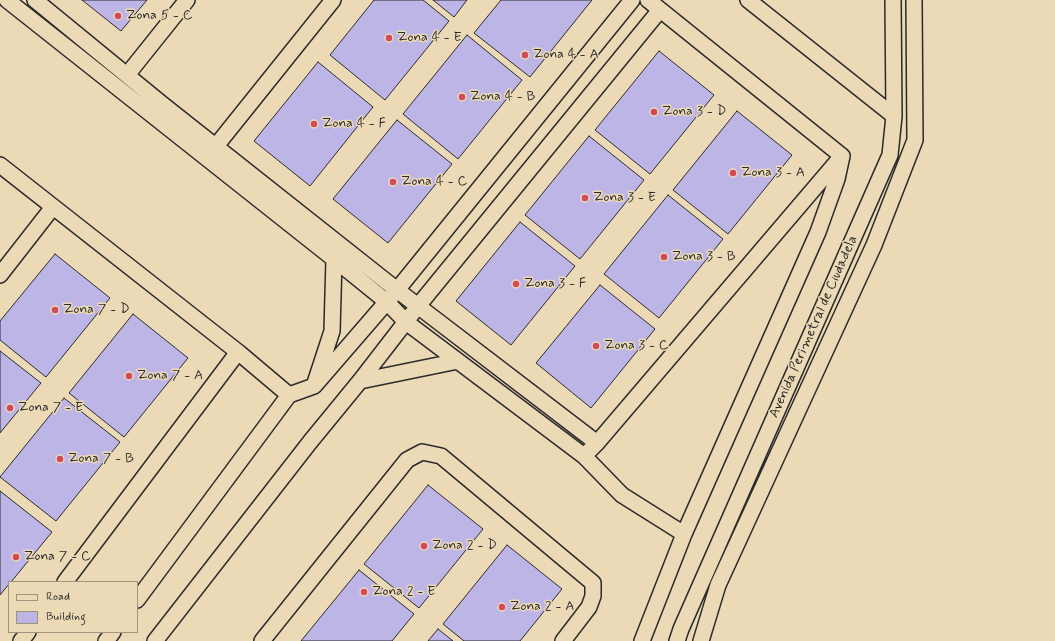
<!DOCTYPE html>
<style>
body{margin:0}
#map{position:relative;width:1055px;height:641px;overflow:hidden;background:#ecdab7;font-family:Mynerve,sans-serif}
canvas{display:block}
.legend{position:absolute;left:8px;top:581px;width:130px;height:52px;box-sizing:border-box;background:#ecdab7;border:1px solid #9f947f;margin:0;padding:5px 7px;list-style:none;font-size:12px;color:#2b2b2b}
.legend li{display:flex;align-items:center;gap:8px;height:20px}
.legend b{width:20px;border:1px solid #9f947f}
</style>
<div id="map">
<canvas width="1055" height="641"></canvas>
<ul class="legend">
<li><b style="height:5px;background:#ecdab7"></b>Road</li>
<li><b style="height:11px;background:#beb5e7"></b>Building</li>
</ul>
</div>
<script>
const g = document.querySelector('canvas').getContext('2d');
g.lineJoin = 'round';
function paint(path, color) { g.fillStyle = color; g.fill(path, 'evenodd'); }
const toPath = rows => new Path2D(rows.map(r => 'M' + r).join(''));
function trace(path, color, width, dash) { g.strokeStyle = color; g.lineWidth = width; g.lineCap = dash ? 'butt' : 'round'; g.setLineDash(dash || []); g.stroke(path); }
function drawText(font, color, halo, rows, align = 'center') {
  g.font = font + ' Mynerve,sans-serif'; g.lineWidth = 3; g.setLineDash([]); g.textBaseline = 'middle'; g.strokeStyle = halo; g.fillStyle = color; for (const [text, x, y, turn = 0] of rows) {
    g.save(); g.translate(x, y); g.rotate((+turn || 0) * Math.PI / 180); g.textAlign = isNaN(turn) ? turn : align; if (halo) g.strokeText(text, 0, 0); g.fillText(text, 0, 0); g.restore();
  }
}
const building = toPath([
 [82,0,147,0,121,31,82,0],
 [374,0,423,0,449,21,385,100,330,55,374,0],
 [433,0,467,0,454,17,433,0],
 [501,0,592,0,530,77,474,33,501,0],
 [467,35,522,80,458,159,403,114,467,35],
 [659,51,714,95,650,174,595,130,659,51],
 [318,62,373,107,310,186,254,141,318,62],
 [737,111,792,155,728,234,673,190,737,111],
 [397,120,452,164,388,243,333,199,397,120],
 [589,136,644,180,580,259,525,215,589,136],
 [668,195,723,239,659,318,604,274,668,195],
 [520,222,575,266,511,345,456,301,520,222],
 [55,254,110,298,46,377,0,340,0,321,55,254],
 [600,285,655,329,591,408,536,363,600,285],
 [133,314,188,358,124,437,69,393,133,314],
 [0,351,41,383,0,433,0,351],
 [64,398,120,442,56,521,0,477,64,398],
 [428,485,483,529,419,608,364,564,428,485],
 [0,491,52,532,11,582,9,582,9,584,0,595,0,491],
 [507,545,562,589,520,641,464,641,443,624,507,545],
 [359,570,414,614,392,641,301,641,359,570],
 [438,629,453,641,428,641,438,629]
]);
paint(building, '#beb5e7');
trace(building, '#2b2b2b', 1);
const street = toPath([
 [7,0,334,259,387,302,406,322,584,456],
 [35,0,162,104,397,290,597,443],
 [748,0,894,116],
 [127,75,187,0],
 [216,146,333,0],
 [0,165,238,352,289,395],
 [0,275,53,207],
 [360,381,458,361],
 [314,386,397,290,632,0],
 [684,534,622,495,584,456,597,443,841,157],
 [65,582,238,352],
 [137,600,289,395,314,386,332,331,334,259],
 [21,641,28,632],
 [106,641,113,632],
 [155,641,310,442,360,381,418,306,660,10],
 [262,641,407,460,422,452,441,456,593,583,593,596,589,607,563,641],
 [642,641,684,534,818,232,837,179,842,156,648,0],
 [677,641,681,629,890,155,894,116,893,0],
 [701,641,718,585,874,245,915,140,914,0]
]);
trace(street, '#2b2b2b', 18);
trace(street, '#ecdab7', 15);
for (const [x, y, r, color] of [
 [118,16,4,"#d1495b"],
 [389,38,4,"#d1495b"],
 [525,55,4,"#d1495b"],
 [462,97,4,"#d1495b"],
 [654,112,4,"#d1495b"],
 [314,124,4,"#d1495b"],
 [733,173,4,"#d1495b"],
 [393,182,4,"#d1495b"],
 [585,198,4,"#d1495b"],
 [664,257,4,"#d1495b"],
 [516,284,4,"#d1495b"],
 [55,310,4,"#d1495b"],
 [596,346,4,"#d1495b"],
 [129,376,4,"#d1495b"],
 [10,408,4,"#d1495b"],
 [60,459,4,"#d1495b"],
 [424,546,4,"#d1495b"],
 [16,557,4,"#d1495b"],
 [364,592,4,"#d1495b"],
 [502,607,4,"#d1495b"]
]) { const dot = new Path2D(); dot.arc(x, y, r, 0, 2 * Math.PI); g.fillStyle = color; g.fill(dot); trace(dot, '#ecdab7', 1.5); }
drawText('14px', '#2b2b2b', '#ecdab7', [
 ["Zona 5 - C",126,16],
 ["Zona 4 - E",397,38],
 ["Zona 4 - A",533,55],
 ["Zona 4 - B",470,97],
 ["Zona 3 - D",662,112],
 ["Zona 4 - F",322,124],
 ["Zona 3 - A",741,173],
 ["Zona 4 - C",401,182],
 ["Zona 3 - E",593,198],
 ["Zona 3 - B",672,257],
 ["Zona 3 - F",524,284],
 ["Zona 7 - D",63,310],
 ["Zona 3 - C",604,346],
 ["Zona 7 - A",137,376],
 ["Zona 7 - E",18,408],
 ["Zona 7 - B",68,459],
 ["Zona 2 - D",432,546],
 ["Zona 7 - C",24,557],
 ["Zona 2 - E",372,592],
 ["Zona 2 - A",510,607]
], 'left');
drawText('14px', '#2b2b2b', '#ecdab7', [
 ["Avenida Perimetral de Ciudadela",814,327,-66]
]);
</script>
